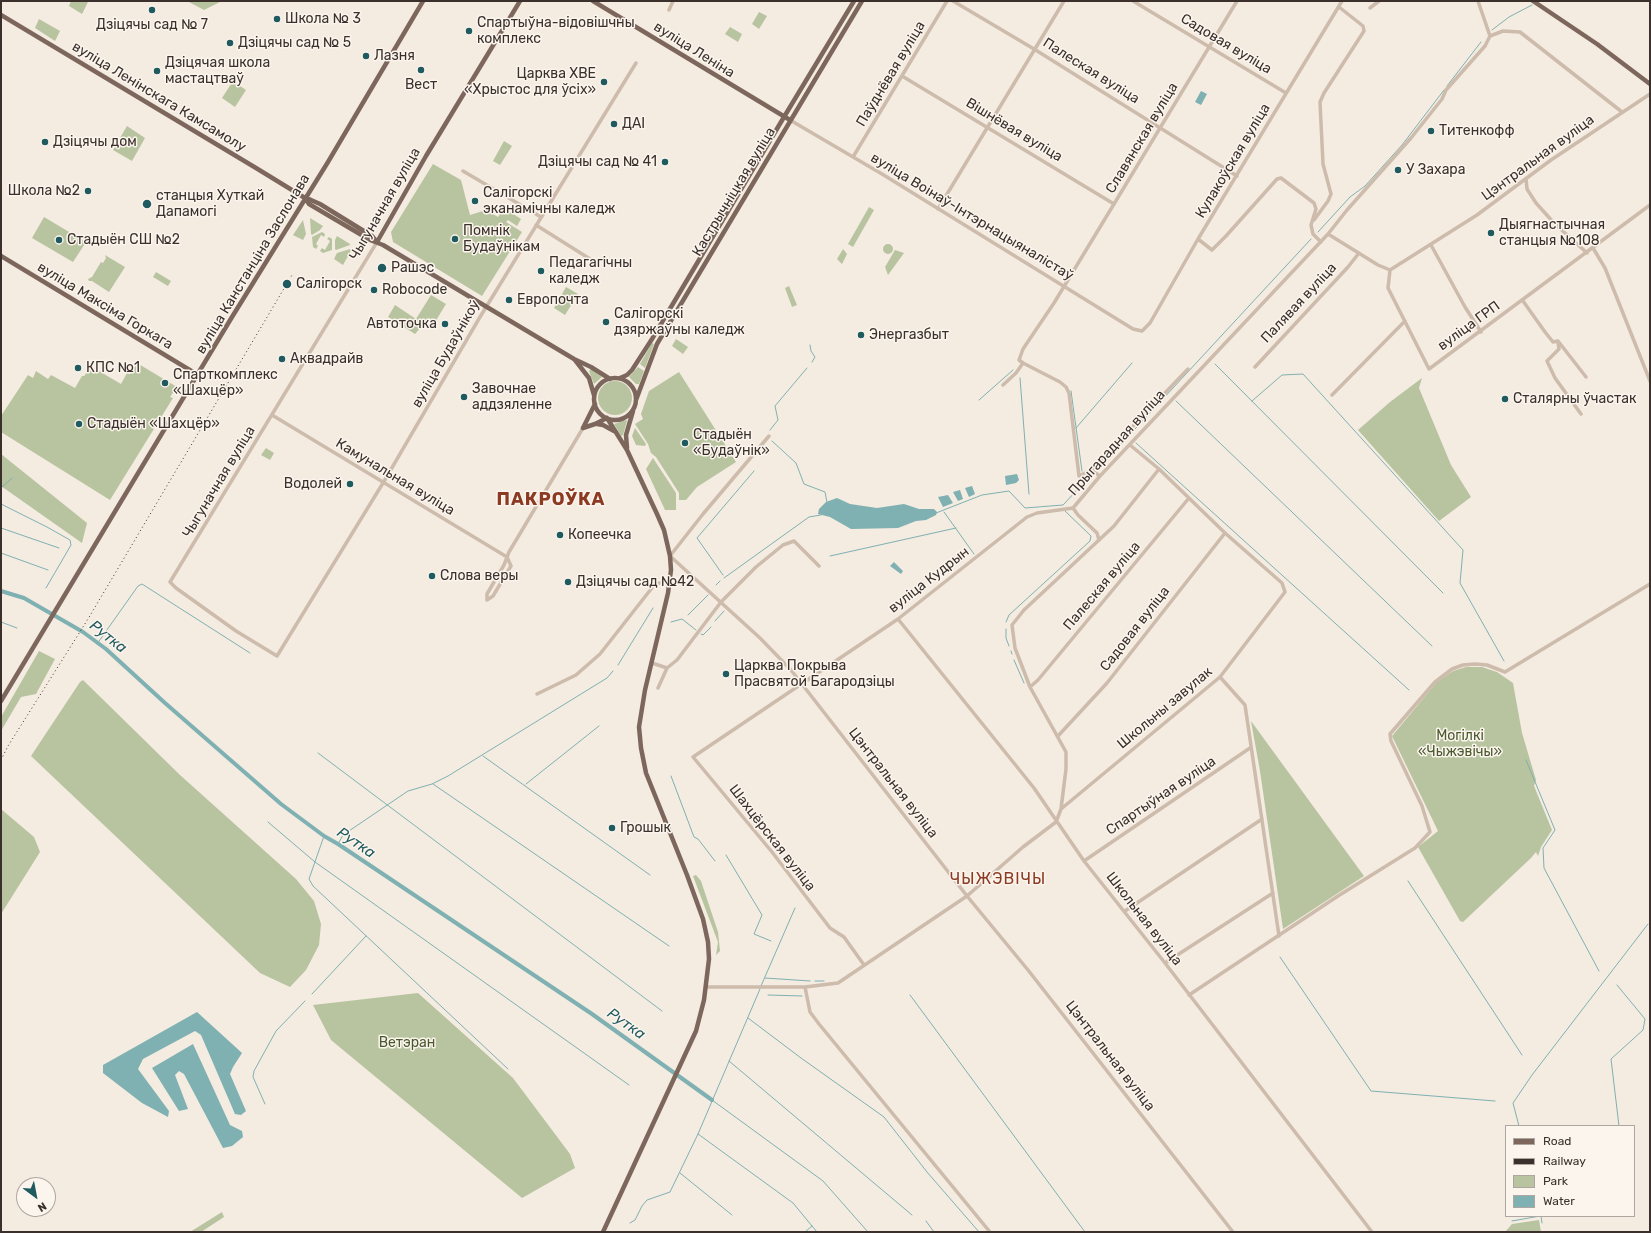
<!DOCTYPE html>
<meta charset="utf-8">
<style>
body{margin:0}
#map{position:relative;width:1651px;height:1233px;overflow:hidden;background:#f4ebe1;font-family:Rubik,sans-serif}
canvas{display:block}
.frame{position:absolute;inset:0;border:2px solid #3b302b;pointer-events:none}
.legend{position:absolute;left:1505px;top:1125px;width:130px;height:92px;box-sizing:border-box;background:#fbf5ee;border:1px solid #aea6a0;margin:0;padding:5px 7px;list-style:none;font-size:12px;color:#3b302b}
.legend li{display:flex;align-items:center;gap:8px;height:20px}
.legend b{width:20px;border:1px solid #aea6a0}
.north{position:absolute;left:16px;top:1177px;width:40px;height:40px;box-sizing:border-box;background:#fbf5ee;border:1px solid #aea6a0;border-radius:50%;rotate:148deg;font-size:11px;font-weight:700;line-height:16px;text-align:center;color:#3b302b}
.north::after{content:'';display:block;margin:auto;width:14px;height:18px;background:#1f5a5e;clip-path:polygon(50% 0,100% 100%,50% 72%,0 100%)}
</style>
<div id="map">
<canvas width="1651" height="1233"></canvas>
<div class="frame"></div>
<ul class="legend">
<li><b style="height:5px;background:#7d675c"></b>Road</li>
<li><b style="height:5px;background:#3b302b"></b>Railway</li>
<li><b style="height:11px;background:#b8c4a0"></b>Park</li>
<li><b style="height:11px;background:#7fb0b2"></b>Water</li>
</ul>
<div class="north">N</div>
</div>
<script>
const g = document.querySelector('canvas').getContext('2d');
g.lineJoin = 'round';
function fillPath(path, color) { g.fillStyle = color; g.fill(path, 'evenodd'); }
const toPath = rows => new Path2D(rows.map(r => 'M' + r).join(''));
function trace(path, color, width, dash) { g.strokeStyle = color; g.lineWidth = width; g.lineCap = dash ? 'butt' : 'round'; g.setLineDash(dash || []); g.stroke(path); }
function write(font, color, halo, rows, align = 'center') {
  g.font = font + ' Rubik,sans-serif'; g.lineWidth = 3; g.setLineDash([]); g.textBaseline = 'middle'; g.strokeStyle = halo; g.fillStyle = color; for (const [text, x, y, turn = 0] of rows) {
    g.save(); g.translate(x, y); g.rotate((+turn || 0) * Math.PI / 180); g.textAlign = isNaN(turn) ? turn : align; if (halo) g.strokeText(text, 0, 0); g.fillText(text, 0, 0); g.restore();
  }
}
fillPath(toPath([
 [71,1,86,1,88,2,82,14,69,6],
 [187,1,222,1,204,10],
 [759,12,767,16,759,29,752,24],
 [39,19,60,31,55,41,35,28],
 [730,27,742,34,738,42,725,34],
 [233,81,246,90,235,107,222,98],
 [127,126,145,138,132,161,113,150],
 [504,141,512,146,500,165,493,161],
 [433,164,461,180,470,215,486,210,498,217,504,208,521,219,517,226,508,220,506,222,522,232,482,296,393,242,391,232],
 [869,207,874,210,853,247,848,244],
 [44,217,86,242,73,262,32,238],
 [310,218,323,226,320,230,312,235,311,234],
 [303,220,306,234,303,240,293,235],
 [322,232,325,234,324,237,321,235,316,244,318,246,316,249,313,247,312,237],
 [337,236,350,244,350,245,336,250,335,249,335,240],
 [329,237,332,239,332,250,323,253,320,251,322,248,325,250,330,241,327,239],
 '883 249a5 5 0 1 1 10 0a5 5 0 1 1-10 0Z',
 [350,249,352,249,343,265,334,259,337,253],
 [843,249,847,254,842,264,837,259],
 [895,250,904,253,888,275,885,267],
 [105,255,125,267,109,292,92,281,89,281,88,279,92,277,101,262,103,263,106,258],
 [156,272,171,281,168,286,153,277],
 [789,286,797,305,792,307,785,288],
 [566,287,578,294,565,315,554,308],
 [431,295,446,304,435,322,429,318,415,334,388,317,395,305,416,319],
 [676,339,688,347,683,354,672,346],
 [652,343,654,344,645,368,640,364],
 [137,363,177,387,170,397,173,398,110,500,1,432,1,416,28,375,33,378,36,371,48,379,51,375,75,388,82,376,84,376,92,367,121,384,127,373,130,374],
 [638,367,644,371,639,384,636,384,629,377],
 [591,369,602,377,594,384,589,371],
 [679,372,736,462,697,487,686,500,679,500,679,493,656,457,651,453,648,444,635,424,643,419,641,414,649,391],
 [1422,378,1419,388,1451,465,1471,497,1439,521,1358,430,1390,402],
 '598 398a17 17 0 1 1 34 0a17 17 0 1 1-34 0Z',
 [626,420,627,421,623,435,621,436,614,424],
 [635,428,646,444,645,446,636,445,632,436],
 [266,448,274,453,270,460,261,455],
 [1,454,87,523,82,543,1,486],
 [653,458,676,493,676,510,665,510,646,469],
 [39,651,55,659,36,694,21,697,1,731,1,717],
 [1466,667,1482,667,1497,672,1513,683,1522,733,1536,780,1534,786,1552,830,1541,847,1538,856,1536,852,1531,858,1463,922,1460,921,1418,847,1438,831,1392,736,1437,682,1453,671],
 [83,680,180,775,296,879,314,901,321,924,319,945,306,970,290,987,260,973,31,756,80,682],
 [1251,721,1364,876,1283,929,1260,771],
 [1,809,34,837,40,852,1,914],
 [696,875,701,881,718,932,720,951,716,955,718,942,693,876],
 [418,993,513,1078,570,1154,575,1168,522,1198,331,1040,313,1005],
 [222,1212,224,1217,201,1232,190,1232],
 [1539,1220,1541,1232,1505,1232,1512,1224]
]), '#b8c4a0');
fillPath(toPath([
 [1201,91,1207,94,1201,105,1195,102],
 [1017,474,1019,480,1016,483,1006,485,1005,476],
 [972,486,975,494,969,497,965,488],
 [960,490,963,499,958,501,953,492],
 [948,495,953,503,943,507,938,497],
 [837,498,850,504,877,508,904,504,919,509,934,509,937,512,936,515,926,520,916,521,898,528,851,529,830,517,818,514,819,509,826,502],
 [894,562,903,571,901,574,890,566],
 [197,1012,242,1053,233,1067,230,1074,246,1111,241,1115,235,1114,201,1035,195,1031,143,1059,138,1069,169,1111,168,1117,142,1103,103,1073,103,1065],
 [193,1044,230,1125,242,1131,243,1137,232,1146,223,1148,184,1074,179,1071,175,1075,188,1109,179,1111,152,1068]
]), '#7fb0b2');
trace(toPath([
 [1492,30,1509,17,1532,5],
 [1447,86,1481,42],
 [1318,232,1350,197,1365,186,1402,145,1444,90],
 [810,345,811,351,815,357,812,362],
 [1215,364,1443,593],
 [1020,378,1029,494],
 [1071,391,1082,471],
 [979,400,1013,370],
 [1176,401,1432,646],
 [1252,401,1282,375,1303,374,1463,550,1460,583,1504,661],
 [1076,428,1132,363],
 [770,430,778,420,775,406,807,368],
 [772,441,796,463,804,484,825,492,827,502],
 [1136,443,1409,690],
 [1098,469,1311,239],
 [1,488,12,478],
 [1,504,47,527,70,540,71,545,46,588],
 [944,512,974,554],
 [936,513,982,495,1009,491,1025,508,1063,505,1091,475],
 [1,528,59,548],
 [1,553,48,570],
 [830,556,956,528],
 [723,575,697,538,754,471],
 [724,578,809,517,821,515],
 [716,585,720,581],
 [688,615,708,595],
 [715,621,724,611],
 [1,622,17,628],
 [671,622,682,619,696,630],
 [1006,622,1009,615,1090,541,1091,536,1065,511],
 [1006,629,1006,638,1009,646],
 [701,634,703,635,711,627],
 [97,644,138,586,142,584,250,653],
 [1011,651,1012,654],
 [1014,660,1024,683],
 [618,665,653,608],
 [318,753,662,1011],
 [483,756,650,875],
 [1526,760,1555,830,1543,848,1544,868,1599,971],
 [671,776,694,837,698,839,715,861],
 [433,784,669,946],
 [526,784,599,726],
 [268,822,315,862,629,1085],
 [324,836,309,879,313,886,508,1069],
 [338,844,343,835,408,791,432,784,448,776,607,678,613,671],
 [726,855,762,915,754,934,771,941],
 [1408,881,1522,1055],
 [1280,957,1371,1091,1495,1101],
 [765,978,810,981],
 [815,981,824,981],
 [1617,985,1645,1019,1643,1030,1611,1059,1619,1126],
 [761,986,795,908],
 [312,994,366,936],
 [768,995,802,996],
 [910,995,1085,1232],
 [748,1018,801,1058,884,1117,927,1172,979,1232],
 [729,1061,912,1215],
 [712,1100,823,1181,868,1232],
 [265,1104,253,1077,254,1071,276,1031,305,1001],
 [1519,1126,1513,1103,1532,1075,1648,924],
 [698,1134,793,1203,817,1232],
 [680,1173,732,1215],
 [1541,1216,1542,1223],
 [926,1221,934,1232],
 [1512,1221,1540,1216],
 [630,1223,635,1220,642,1206,647,1200,670,1192,698,1134,760,989],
 [805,1232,812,1226]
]), '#7fb0b2', 1);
trace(toPath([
 [1,591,24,598,83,632,106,649,165,703,281,804,324,836,338,844,592,1014,712,1100]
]), '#7fb0b2', 4);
trace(toPath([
 [953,1,1034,49,1237,176],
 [1133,1,1286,93],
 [1478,1,1490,36],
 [1370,8,1379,1],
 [669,10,673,1],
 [902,76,1114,204],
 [790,120,882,174,1133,329,1142,331,1150,323,1198,239,1342,1],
 [853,157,947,1],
 [463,171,541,217],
 [1526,179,1527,189,1536,203,1554,223,1587,253],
 [938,209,1064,1],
 [1314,220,1328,201,1331,194,1323,164,1320,102,1324,93,1364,31,1363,26,1339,7],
 [536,225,598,264],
 [1328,234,1378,265,1390,270],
 [1198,239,1212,250,1226,236,1277,179,1281,178,1314,203,1316,209,1311,225,1313,234,1321,242],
 [377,242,170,582,176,588,236,631,277,656,383,483,480,317,636,63],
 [1431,245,1465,307,1481,332],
 [1593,248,1605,268,1650,381],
 [1390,270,1388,288,1429,369,1650,205],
 [1390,270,1477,215,1551,160,1650,94],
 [1523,301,1545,332,1553,342,1558,341,1586,377],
 [1558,342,1559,349,1547,361,1555,378,1581,414],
 [1255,367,1348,267,1359,253],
 [1003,385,1016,373,1023,363],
 [1332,395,1405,321],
 [272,415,507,557],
 [769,436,703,514,670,556,760,638,791,670,967,896,1028,970,1233,1232],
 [1091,470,1188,369],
 [1100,476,1091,470,1079,476,1069,393,1066,387,1060,382,1023,363,1019,360,1023,349,1054,303,1237,1],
 [1099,540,1097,533,1078,515,1073,508,1100,476,1328,234,1347,210,1411,138,1442,99,1446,90,1485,46,1490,36,1503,31,1520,32,1622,112],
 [487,600,487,594,504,565,509,552,583,428],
 [487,600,493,596,511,566,507,557],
 [898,619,1034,788,1084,861,1165,963,1372,1232],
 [652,663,667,668],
 [1220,677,1245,705,1279,936],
 [1030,687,1038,680,1189,498],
 [658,688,667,668,677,660,721,602,756,567,783,545,794,541,819,566],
 [537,694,576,675,600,654,655,584,670,581],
 [1058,736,1107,683,1225,533],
 [1061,809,1220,677,1285,592,1282,583,1225,533,1159,469,1130,445],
 [1056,822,1061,809,1066,769,1066,752,1030,687,1015,648,1012,625,1024,610,1114,526,1159,469],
 [1084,861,1250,748],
 [1125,911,1262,819],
 [1165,963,1273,893],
 [864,965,844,937,830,928,772,852,693,757,898,619,1027,517,1037,513,1073,508],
 [707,987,805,987,810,1012,819,1024,990,1232],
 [805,987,838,983,967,896,1023,847,1056,822],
 [1189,995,1338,896,1415,848,1430,832,1422,806,1391,741,1390,734,1435,682,1452,669,1463,665,1475,664,1487,665,1505,672,1650,584]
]), '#cdbbac', 3.5);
trace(toPath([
 [593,1,790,120],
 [1533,1,1597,44,1650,84],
 [1,15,256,168,305,198,309,204,370,240,383,245,574,359,591,367,610,379],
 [305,198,311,200,320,204,372,236,377,242],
 [377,242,426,156,520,1],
 [1,256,198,375],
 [575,360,589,378,594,395],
 [620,378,627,375,632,370,652,339,784,117,854,1],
 '594 399a21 21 0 1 1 42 0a21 21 0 1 1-42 0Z',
 [636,400,657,344,862,1],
 [597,424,603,425,614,431],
 [583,428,595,404],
 [583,428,595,424,607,418],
 [627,448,626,435,633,411],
 [1,701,232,317,328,162,423,1],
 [603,1232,696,1031,704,1000,709,959,708,942,703,919,687,875,646,773,641,748,639,727,645,690,668,593,671,570,670,556,664,530,657,514,627,450,607,418]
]), '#7d675c', 4.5);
trace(toPath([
 [1,760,8,746,88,619,292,275]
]), '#3b302b', 1, [1, 3]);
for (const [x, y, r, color] of [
 [152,10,4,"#1f5a5e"],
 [277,19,4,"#1f5a5e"],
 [469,31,4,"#1f5a5e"],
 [230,43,4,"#1f5a5e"],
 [366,56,4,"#1f5a5e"],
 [421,70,4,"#1f5a5e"],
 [157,71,4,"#1f5a5e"],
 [604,82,4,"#1f5a5e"],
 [614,124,4,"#1f5a5e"],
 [1431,131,4,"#1f5a5e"],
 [45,142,4,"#1f5a5e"],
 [665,162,4,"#1f5a5e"],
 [1398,170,4,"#1f5a5e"],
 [88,191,4,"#1f5a5e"],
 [475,201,4,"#1f5a5e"],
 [147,204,5,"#1f5a5e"],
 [1491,233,4,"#1f5a5e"],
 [455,239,4,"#1f5a5e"],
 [59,240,4,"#1f5a5e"],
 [382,268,5,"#1f5a5e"],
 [541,271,4,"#1f5a5e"],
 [287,284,5,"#1f5a5e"],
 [374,290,4,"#1f5a5e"],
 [509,300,4,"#1f5a5e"],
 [606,322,4,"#1f5a5e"],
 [445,324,4,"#1f5a5e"],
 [861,335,4,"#1f5a5e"],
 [282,359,4,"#1f5a5e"],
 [78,368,4,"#1f5a5e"],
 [165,383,4,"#1f5a5e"],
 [464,397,4,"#1f5a5e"],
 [1505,399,4,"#1f5a5e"],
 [79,424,4,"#1f5a5e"],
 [685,443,4,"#1f5a5e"],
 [350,484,4,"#1f5a5e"],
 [560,535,4,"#1f5a5e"],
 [432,576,4,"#1f5a5e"],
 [568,582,4,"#1f5a5e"],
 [726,674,4,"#1f5a5e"],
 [612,828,4,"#1f5a5e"]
]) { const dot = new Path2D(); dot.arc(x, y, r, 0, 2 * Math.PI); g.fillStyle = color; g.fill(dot); trace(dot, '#fbf5ee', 1.5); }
write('14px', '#3b302b', '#fbf5ee', [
 ["Школа № 3",285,19],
 ["Спартыўна-відовішчны",477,23],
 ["комплекс",477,39],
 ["Дзіцячы сад № 7",152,25,"center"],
 ["Дзіцячы сад № 5",238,43],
 ["Лазня",374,56],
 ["Дзіцячая школа",165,63],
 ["мастацтваў",165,79],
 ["Царква ХВЕ",596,74,"right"],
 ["«Хрыстос для ўсіх»",596,90,"right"],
 ["Вест",421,85,"center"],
 ["ДАІ",622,124],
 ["Титенкофф",1439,131],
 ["Дзіцячы дом",53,142],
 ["Дзіцячы сад № 41",657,162,"right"],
 ["У Захара",1406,170],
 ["Школа №2",80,191,"right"],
 ["Салігорскі",483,193],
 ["эканамічны каледж",483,209],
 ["станцыя Хуткай",156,196],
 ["Дапамогі",156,212],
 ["Дыягнастычная",1499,225],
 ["станцыя №108",1499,241],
 ["Помнік",463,231],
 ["Будаўнікам",463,247],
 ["Стадыён СШ №2",67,240],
 ["Педагагічны",549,263],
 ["каледж",549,279],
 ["Рашэс",391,268],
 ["Салігорск",296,284],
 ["Robocode",382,290],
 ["Европочта",517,300],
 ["Салігорскі",614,314],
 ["дзяржаўны каледж",614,330],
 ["Автоточка",437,324,"right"],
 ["Энергазбыт",869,335],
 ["Аквадрайв",290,359],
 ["КПС №1",86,368],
 ["Спарткомплекс",173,375],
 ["«Шахцёр»",173,391],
 ["Завочнае",472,389],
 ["аддзяленне",472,405],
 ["Сталярны ўчастак",1513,399],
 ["Стадыён «Шахцёр»",87,424],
 ["Стадыён",693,435],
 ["«Будаўнік»",693,451],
 ["Водолей",342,484,"right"],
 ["Копеечка",568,535],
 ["Слова веры",440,576],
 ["Дзіцячы сад №42",576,582],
 ["Царква Покрыва",734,666],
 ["Прасвятой Багародзіцы",734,682],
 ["Грошык",620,828]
], 'left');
write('14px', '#3b302b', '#fbf5ee', [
 ["Садовая вуліца",1226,44,31],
 ["вуліца Леніна",694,50,32],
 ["Палеская вуліца",1091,71,32],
 ["Паўднёвая вуліца",891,74,-59],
 ["вуліца Ленінскага Камсамолу",159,97,31],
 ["Вішнёвая вуліца",1014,130,31],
 ["Славянская вуліца",1142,138,-59],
 ["Цэнтральная вуліца",1538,158,-36],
 ["Кулакоўская вуліца",1233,161,-59],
 ["Кастрычніцкая вуліца",734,192,-59],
 ["Чыгуначная вуліца",385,204,-60],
 ["вуліца Воінаў-Інтэрнацыяналістаў",972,217,31],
 ["вуліца Канстанціна Заслонава",253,264,-59],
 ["Палявая вуліца",1299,303,-47],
 ["вуліца Максіма Горкага",105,306,31],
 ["вуліца ГРП",1469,326,-36],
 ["вуліца Будаўнікоў",446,354,-60],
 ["Прыгарадная вуліца",1117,443,-48],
 ["Камунальная вуліца",395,477,31],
 ["Чыгуначная вуліца",219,482,-59],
 ["вуліца Кудрын",929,580,-38],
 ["Палеская вуліца",1102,586,-50],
 ["Садовая вуліца",1135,629,-52],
 ["Школьны завулак",1165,708,-40],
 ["Цэнтральная вуліца",893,783,52],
 ["Спартыўная вуліца",1161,796,-34],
 ["Шахцёрская вуліца",772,838,52],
 ["Школьная вуліца",1144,919,52],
 ["Цэнтральная вуліца",1110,1056,52]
]);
write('14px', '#4a5a2e', '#fbf5ee', [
 ["Могілкі",1460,736],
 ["«Чыжэвічы»",1460,752],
 ["Ветэран",407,1043]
]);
write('italic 15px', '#1f5a5e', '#fbf5ee', [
 ["Рутка",108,637,38],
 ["Рутка",356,843,34],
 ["Рутка",626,1024,35]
]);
g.letterSpacing = '1px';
write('16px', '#8c3b22', '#fbf5ee', [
 ["ЧЫЖЭВІЧЫ",998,879]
]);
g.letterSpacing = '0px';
g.letterSpacing = '1px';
write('bold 18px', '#8c3b22', '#fbf5ee', [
 ["ПАКРОЎКА",551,500]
]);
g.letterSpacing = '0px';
</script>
